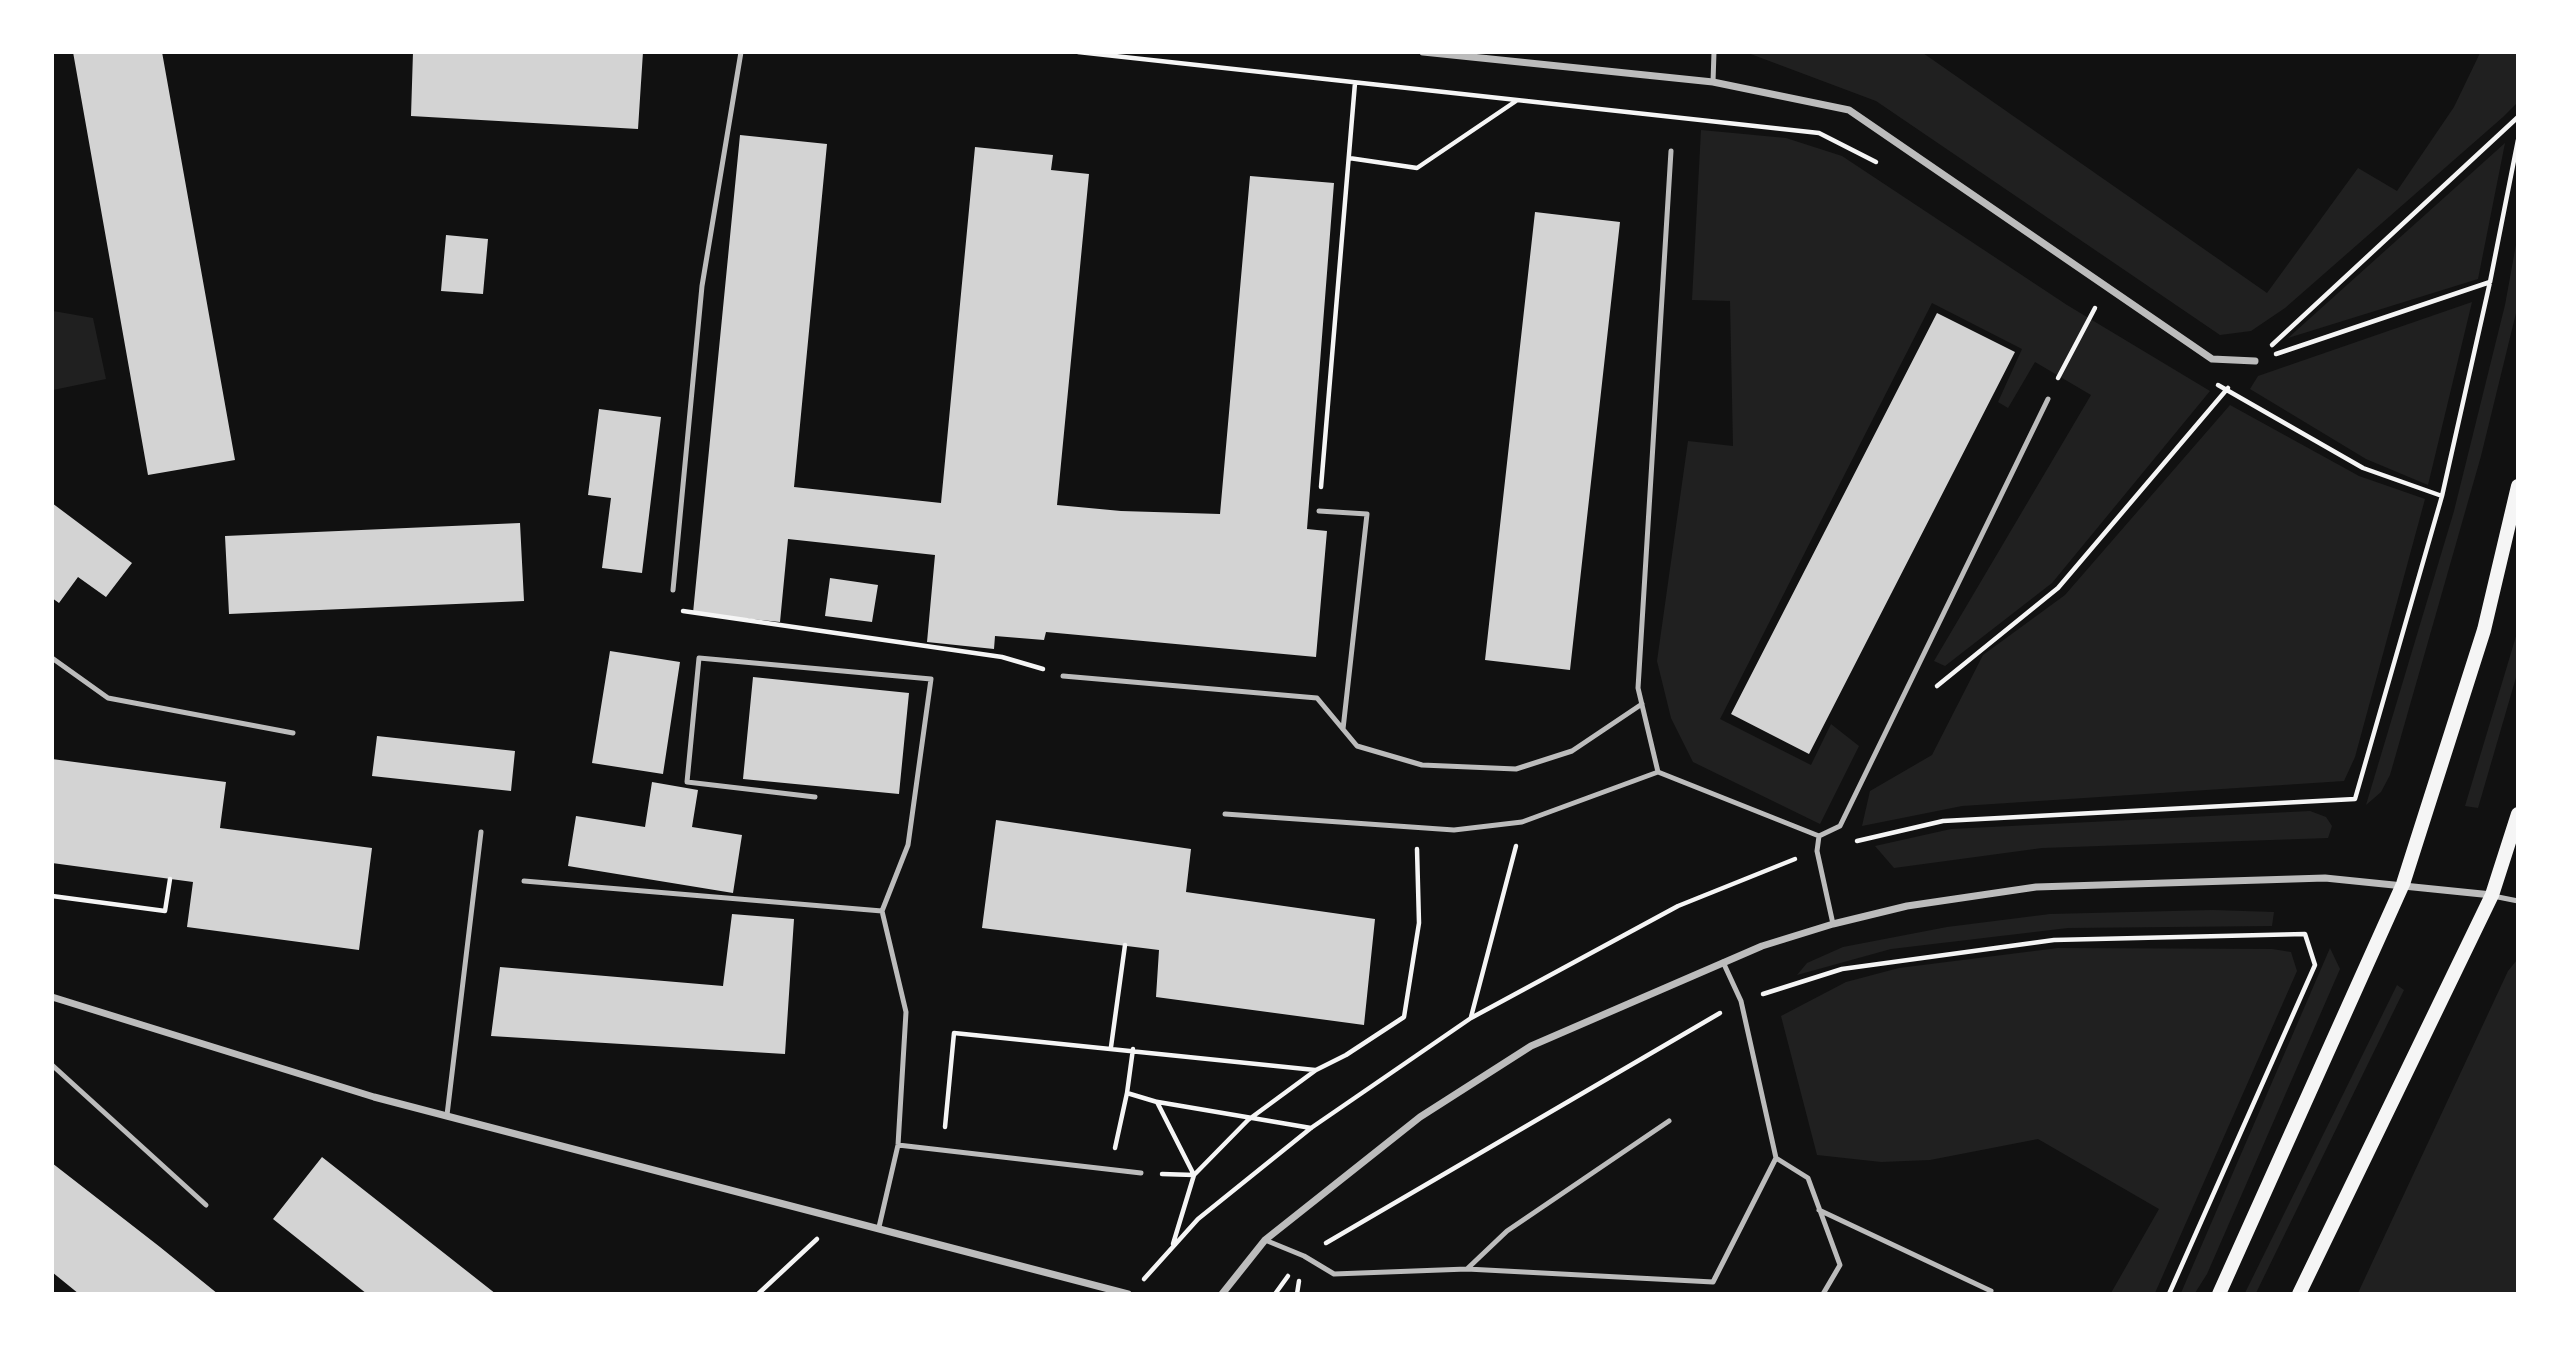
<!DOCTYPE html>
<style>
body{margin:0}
#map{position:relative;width:2570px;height:1346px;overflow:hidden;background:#111;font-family:"Roboto Condensed",sans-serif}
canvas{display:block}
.frame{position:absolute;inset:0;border:54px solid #fff;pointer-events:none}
</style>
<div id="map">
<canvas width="2570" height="1346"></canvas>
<div class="frame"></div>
</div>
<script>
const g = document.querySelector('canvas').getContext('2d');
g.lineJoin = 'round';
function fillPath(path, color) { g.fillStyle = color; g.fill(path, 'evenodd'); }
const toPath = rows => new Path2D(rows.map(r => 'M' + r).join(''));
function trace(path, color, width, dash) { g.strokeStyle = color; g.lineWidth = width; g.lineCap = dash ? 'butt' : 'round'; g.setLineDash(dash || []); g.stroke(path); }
fillPath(toPath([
 [1748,53,1923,53,2267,293,2358,168,2397,191,2454,107,2480,53,2517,53,2518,97,2516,104,2503,117,2285,308,2251,331,2220,335,1876,101],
 [1701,130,1786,138,1842,156,2067,305,2210,391,2052,583,1945,666,1934,661,2091,395,2035,362,2008,408,1998,402,2022,349,1932,303,1720,719,1811,765,1831,724,1859,746,1820,824,1693,762,1671,718,1657,661,1688,441,1733,446,1730,301,1692,300],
 [2505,143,2478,279,2288,338],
 [2517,239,2517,309,2481,456,2390,775,2381,792,2366,805,2454,511,2505,305],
 [2472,302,2428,485,2366,459,2250,389,2258,376],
 [53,311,93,318,106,379,53,390],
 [2230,405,2359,476,2425,499,2355,757,2344,781,1962,806,1862,826,1870,791,1932,755,1983,655,2065,595],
 [2517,633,2517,674,2478,808,2465,806],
 [2310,811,2326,817,2332,826,2328,838,2042,848,1894,868,1875,846,1951,829],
 [2213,910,2274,912,2272,926,2068,928,1891,949,1797,975,1807,963,1843,947,1947,927,2050,914],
 [2058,948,2272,949,2291,952,2297,971,2155,1293,2111,1293,2159,1209,2038,1139,1930,1160,1881,1162,1817,1155,1781,1016,1846,982,1899,968],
 [2330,948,2340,969,2207,1274,2195,1293,2181,1293],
 [2517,960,2517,1293,2358,1293,2508,971],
 [2397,985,2404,990,2256,1293,2245,1293]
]), '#202020');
fillPath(toPath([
 [73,52,162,52,235,460,148,475],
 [413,52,643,52,638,129,411,116],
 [740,135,827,144,794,487,941,503,975,147,1053,155,1051,170,1089,174,1057,505,1121,511,1220,514,1250,176,1334,183,1307,529,1327,531,1316,657,1046,632,1044,640,995,636,994,649,927,642,935,555,788,539,780,622,693,613],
 [1535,212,1620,222,1570,670,1485,660],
 [446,235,488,239,483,294,441,291],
 [1937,313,2015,352,1809,754,1731,714],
 [599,409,661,417,642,573,602,568,611,498,588,495],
 [52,503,132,563,106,597,78,577,59,603,52,598],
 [520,523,524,601,229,614,225,536],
 [830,578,878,585,872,622,825,616],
 [610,651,680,662,663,774,592,763],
 [753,677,909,693,899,794,743,779],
 [377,736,515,751,511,791,372,776],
 [52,759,226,782,220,828,372,848,359,950,187,927,193,882,52,863],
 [652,782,698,790,692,827,742,835,733,893,568,866,576,816,645,827],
 [996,820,1191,849,1186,892,1375,919,1364,1025,1156,997,1159,950,982,928],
 [732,914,794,919,785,1054,491,1036,500,967,723,986],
 [322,1157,496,1294,367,1294,332,1266,273,1219],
 [52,1163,160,1247,218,1294,79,1294,52,1272]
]), '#d3d3d3');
trace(toPath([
 [1078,52,1819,133,1876,162],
 [1349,158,1417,168,1516,101],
 [2272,345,2518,117],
 [2276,354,2490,282],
 [2058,378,2095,308],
 [2218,385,2363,468,2442,496],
 [1321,487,1355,83],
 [683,611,1002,657,1043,669],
 [1937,686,2058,588,2228,388],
 [1857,841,1943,821,2355,799,2442,496,2490,282,2518,140],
 [52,896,165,911,170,879],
 [1763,994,1842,969,2054,940,2305,934,2315,965,2169,1294],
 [1471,1017,1516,846],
 [1111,1047,1125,945],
 [1127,1093,1133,1049],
 [1158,1102,1311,1128],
 [945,1127,954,1033,1315,1070],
 [1115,1148,1127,1093,1157,1102,1194,1175,1162,1174],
 [1326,1243,1720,1013],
 [1173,1244,1194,1175,1248,1120,1316,1070,1346,1055,1404,1017,1419,923,1417,849],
 [1144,1279,1198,1219,1311,1128,1471,1018,1678,906,1795,859],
 [758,1294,817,1239],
 [1275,1294,1288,1276],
 [1297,1294,1299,1281]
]), '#f5f5f5', 4.5);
trace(toPath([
 [1713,82,1714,52],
 [1671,151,1638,688,1658,772,1819,836],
 [1319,511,1367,514,1343,729],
 [673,590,702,286,741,52],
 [52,658,108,698,293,733],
 [1063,676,1317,698,1357,746,1422,765,1516,769,1572,751,1642,704],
 [815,797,687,782,699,658,931,679,908,845,882,911,906,1012,898,1145,879,1227],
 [1225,814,1454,830,1522,822,1658,772],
 [524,881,882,911],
 [2493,896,2518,901],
 [1833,924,1817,851,1819,836,1840,826,2048,399],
 [52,1065,206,1205],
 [447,1115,481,832],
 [898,1145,1141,1173],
 [1776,1158,1808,1178,1840,1265,1823,1294],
 [1819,1210,1991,1291],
 [1265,1240,1304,1256,1334,1274,1467,1269,1713,1282,1776,1158,1741,1001,1723,962],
 [1467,1269,1507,1231,1669,1121]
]), '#bcbcbc', 5);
trace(toPath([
 [1423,52,1713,82,1849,110,2212,359,2255,361],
 [52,997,374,1097,1128,1294],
 [1222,1294,1265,1240,1420,1117,1531,1046,1762,946,1833,924,1907,906,2036,887,2325,878,2492,895]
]), '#bcbcbc', 7);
trace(toPath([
 [2219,1294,2403,884,2484,630,2518,486],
 [2299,1294,2492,895,2518,814]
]), '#f5f5f5', 14);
</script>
